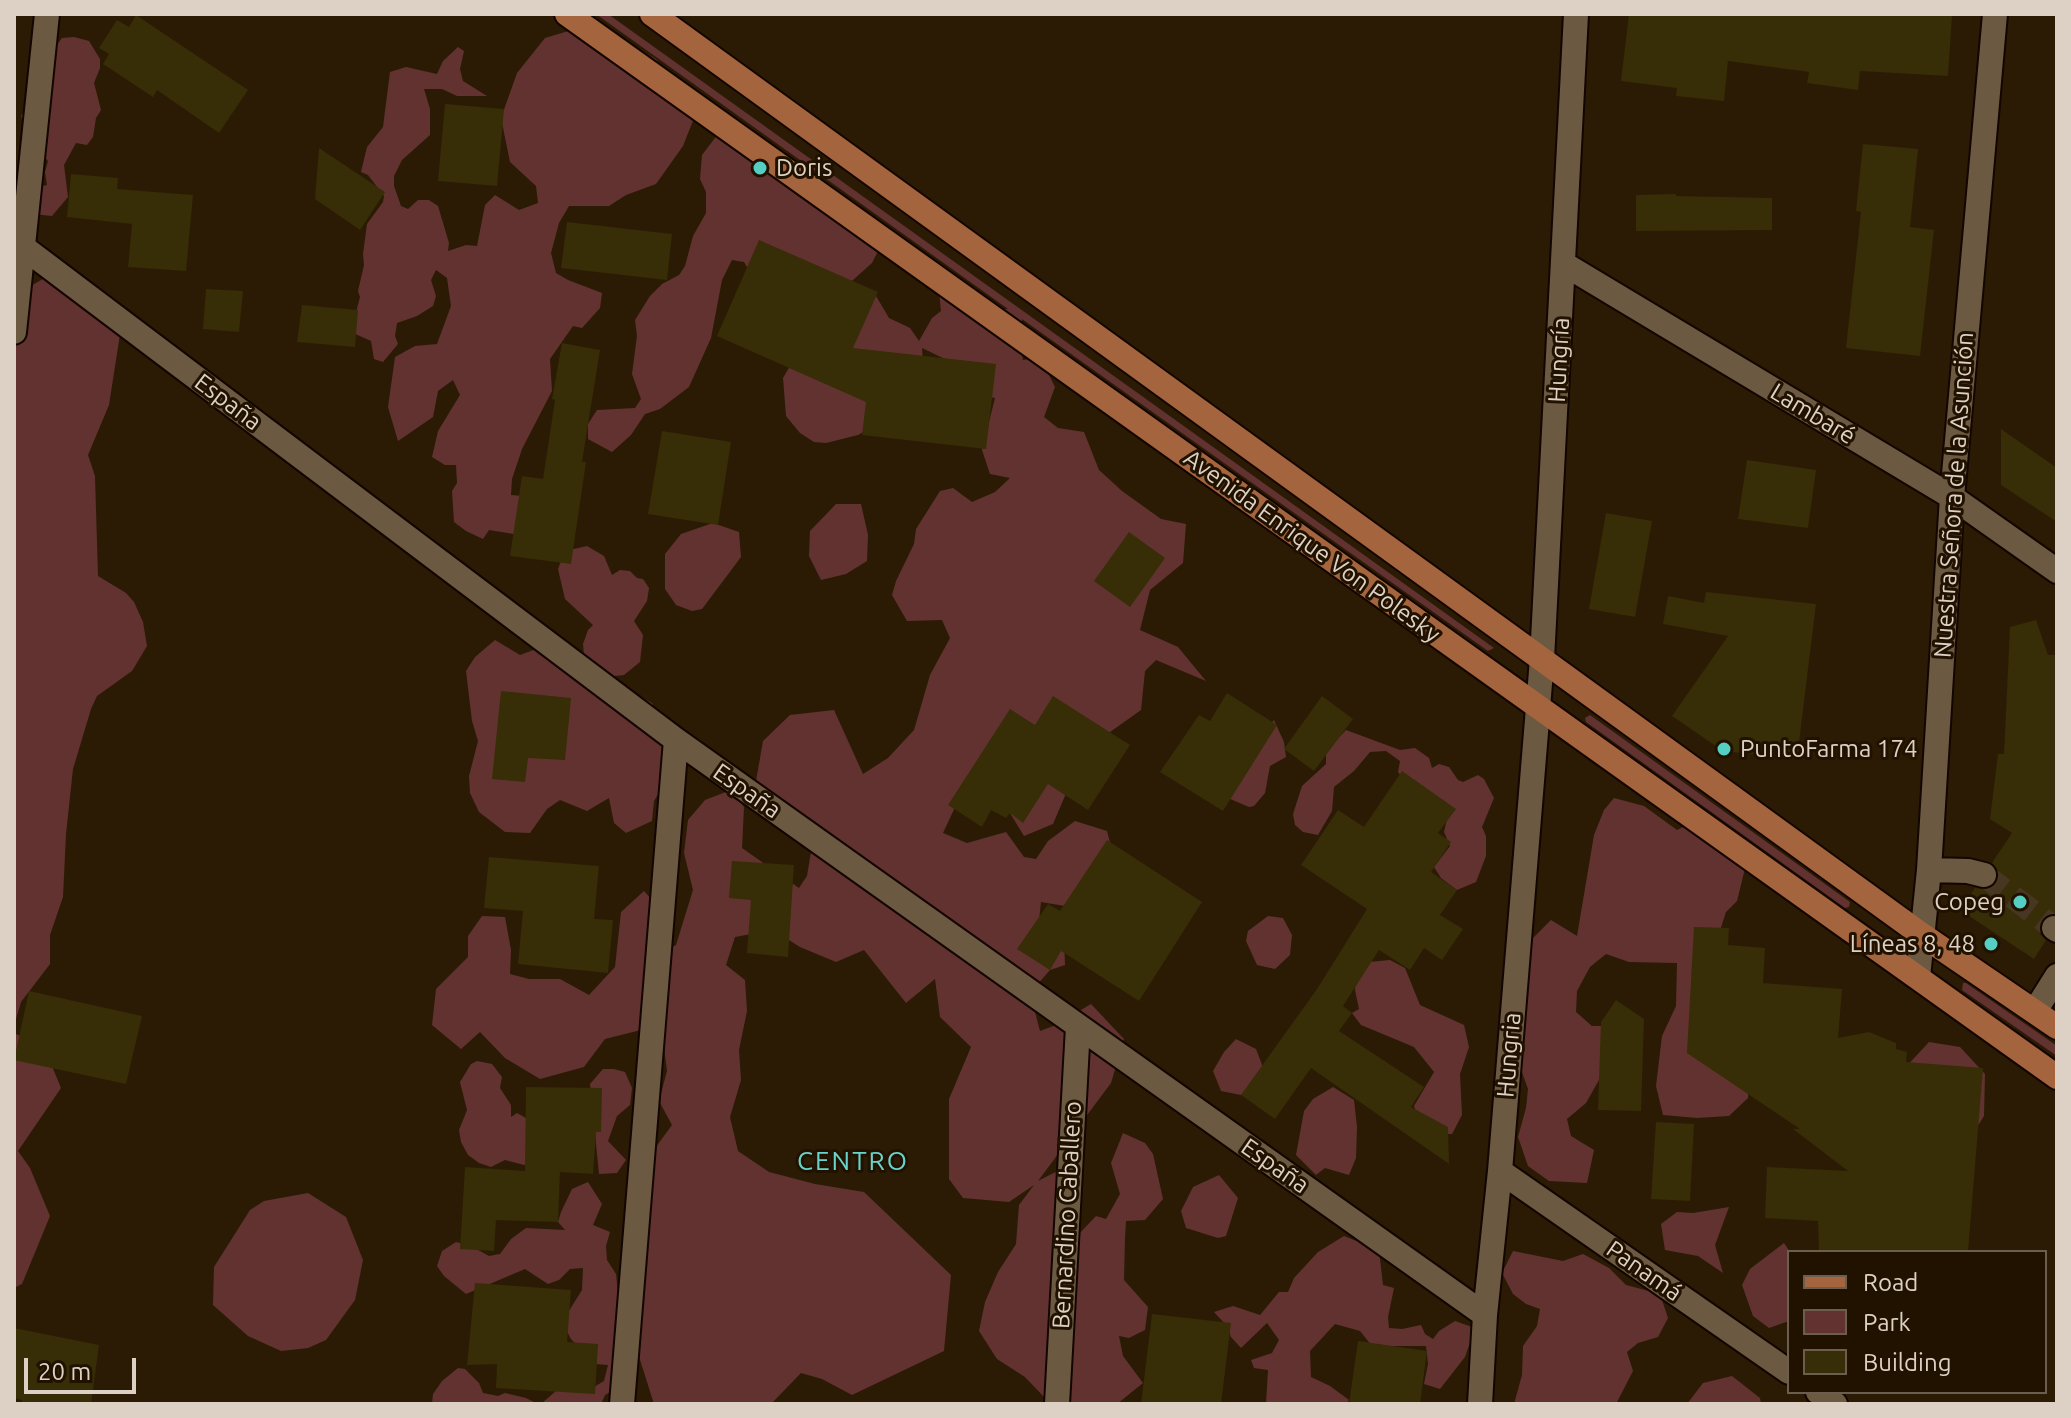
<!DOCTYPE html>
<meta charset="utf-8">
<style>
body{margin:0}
#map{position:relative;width:2071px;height:1418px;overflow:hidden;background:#2b1b05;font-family:Ubuntu,sans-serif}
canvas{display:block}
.frame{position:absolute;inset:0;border:16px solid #dcd1c4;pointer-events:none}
.legend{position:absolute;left:1787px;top:1250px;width:260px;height:144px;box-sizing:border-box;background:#211200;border:2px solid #6c5e4e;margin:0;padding:10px 14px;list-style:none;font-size:24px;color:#dcd1c4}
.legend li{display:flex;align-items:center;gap:16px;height:40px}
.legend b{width:40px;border:2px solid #6c5e4e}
.scale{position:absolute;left:24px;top:1358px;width:112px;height:36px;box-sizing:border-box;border:4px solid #dcd1c4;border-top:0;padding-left:10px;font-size:24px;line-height:28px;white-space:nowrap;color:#dcd1c4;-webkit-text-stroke:6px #211200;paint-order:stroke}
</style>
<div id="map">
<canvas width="2071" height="1418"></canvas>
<div class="frame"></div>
<ul class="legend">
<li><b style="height:10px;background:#a4643d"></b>Road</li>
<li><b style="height:22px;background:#623230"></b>Park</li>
<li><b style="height:22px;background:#372d06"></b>Building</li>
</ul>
<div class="scale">20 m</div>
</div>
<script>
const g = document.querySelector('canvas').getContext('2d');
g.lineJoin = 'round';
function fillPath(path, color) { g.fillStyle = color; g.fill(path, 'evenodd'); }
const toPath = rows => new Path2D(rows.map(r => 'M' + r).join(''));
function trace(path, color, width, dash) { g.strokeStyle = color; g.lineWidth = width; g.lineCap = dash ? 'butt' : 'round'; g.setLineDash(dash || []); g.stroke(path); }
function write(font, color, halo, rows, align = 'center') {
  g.font = font + ' Ubuntu,sans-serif'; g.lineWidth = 6; g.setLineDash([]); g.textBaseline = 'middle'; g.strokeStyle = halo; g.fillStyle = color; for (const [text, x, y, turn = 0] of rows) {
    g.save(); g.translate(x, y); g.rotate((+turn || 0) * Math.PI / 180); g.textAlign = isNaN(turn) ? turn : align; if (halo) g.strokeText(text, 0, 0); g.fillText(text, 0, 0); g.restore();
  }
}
fillPath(toPath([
 [596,14,608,14,1494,648,1488,651,1022,319,1020,343,1023,360,1036,358,1044,365,1055,387,1044,417,1058,428,1084,432,1099,470,1122,491,1161,519,1186,524,1183,563,1150,590,1140,630,1178,647,1206,681,1156,660,1145,671,1141,710,1096,742,1070,784,1053,824,1024,836,1010,813,957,803,943,833,967,843,1006,832,1024,857,1036,859,1048,841,1075,821,1107,831,1118,874,1071,907,1041,902,1039,921,1064,938,1065,965,1050,970,1030,993,1040,1031,1056,1025,1091,1004,1124,1039,1111,1083,1038,1181,1071,1164,1078,1235,1096,1216,1106,1219,1120,1194,1111,1163,1123,1133,1145,1143,1153,1154,1163,1199,1145,1220,1126,1221,1125,1238,1124,1280,1148,1307,1145,1330,1129,1338,1119,1336,1123,1356,1143,1383,1117,1404,1044,1404,1045,1398,1025,1377,997,1359,979,1331,985,1302,998,1272,1016,1244,1019,1205,1034,1185,1009,1202,963,1198,949,1179,949,1099,971,1047,940,1017,935,979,906,1003,864,950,836,962,800,947,773,930,735,937,726,965,745,980,747,1011,739,1050,741,1080,730,1117,738,1151,769,1172,815,1184,864,1192,951,1275,944,1351,852,1395,822,1379,801,1373,771,1404,654,1404,629,1325,645,1162,672,1125,659,1101,667,1071,662,1032,641,1030,605,1039,584,1067,540,1079,505,1058,480,1032,461,1049,432,1025,436,989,468,957,468,936,482,916,505,917,511,950,510,974,529,979,560,979,589,995,615,967,621,912,644,891,654,902,671,948,676,945,693,890,684,853,688,820,705,800,731,790,744,807,742,848,799,888,807,876,812,846,768,807,756,781,763,741,790,715,834,710,863,774,888,758,914,730,930,675,950,638,942,620,907,621,892,595,896,581,914,544,916,529,940,491,953,488,972,502,995,492,1010,478,990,474,982,450,995,398,990,397,949,361,922,348,924,379,876,425,858,435,826,443,814,442,800,433,786,416,783,378,793,361,876,296,889,318,910,328,919,341,932,318,941,311,939,292,995,309,1008,309],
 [595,23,656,59,698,108,683,146,656,184,626,195,609,206,569,206,559,223,551,253,556,273,568,280,602,293,600,308,582,328,573,326,550,359,552,391,522,449,512,479,511,495,523,496,520,535,489,530,483,539,466,531,454,522,452,491,457,483,456,465,445,465,432,457,438,431,460,395,453,380,438,391,433,417,398,441,388,407,395,357,415,346,437,344,451,306,447,278,436,270,431,280,436,296,433,306,417,316,397,323,395,336,398,344,383,362,374,359,371,341,351,332,360,297,358,291,364,265,363,254,367,224,383,202,384,196,368,175,361,172,367,147,383,127,390,72,406,67,437,74,443,61,458,47,464,51,460,69,463,81,487,96,457,96,442,89,424,89,430,109,430,135,402,160,394,176,394,186,401,206,408,209,418,200,429,200,438,206,449,243,448,251,466,245,477,246,485,205,495,195,519,210,538,203,536,186,510,162,501,118,517,73,545,38],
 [74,37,89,41,100,59,100,68,94,83,101,110,96,118,93,137,87,145,76,143,64,165,68,197,52,216,42,215,29,212,33,188,47,185,45,172,48,161,33,144,21,116,29,105,51,53,62,38],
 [718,134,788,184,795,194,807,193,879,249,872,263,844,288,750,272,744,262,732,260,722,280,711,338,689,387,660,409,645,414,631,435,612,452,588,439,588,424,597,410,635,408,641,399,632,374,637,336,635,320,650,296,662,284,679,275,685,266,693,236,706,213,706,192,700,179,702,155],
 [63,267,123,315,109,405,88,455,95,476,98,576,126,593,134,602,143,622,147,646,132,671,97,696,91,709,73,769,66,834,63,897,50,935,50,964,21,1002,14,1026,14,296],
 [836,504,861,504,868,535,867,561,846,574,821,580,809,556,810,531],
 [713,523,739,532,741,557,702,609,692,611,676,605,665,589,665,554,681,534],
 [587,546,604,556,612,575,620,570,630,571,637,578,643,579,649,588,647,601,634,621,643,635,640,662,624,675,606,677,652,703,680,758,654,801,652,821,626,833,614,823,609,798,587,811,560,800,547,809,530,833,505,832,479,812,470,793,469,776,478,741,472,721,466,671,475,657,495,640,520,655,539,648,585,666,583,644,588,630,593,625,565,599,558,569,565,551],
 [1590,715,1850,902,1849,907,1845,908,1586,722,1585,718],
 [1274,720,1284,742,1286,757,1270,766,1265,793,1254,806,1249,807,1228,798,1263,732],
 [1346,730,1400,750,1415,748,1429,758,1432,768,1439,764,1449,767,1458,780,1463,782,1478,775,1484,779,1494,798,1482,827,1486,836,1486,856,1476,882,1457,890,1441,878,1434,867,1450,846,1444,832,1447,819,1412,789,1398,772,1400,761,1386,751,1370,752,1354,771,1334,787,1332,811,1318,835,1303,832,1295,825,1293,814,1302,786,1326,764,1326,751],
 [1614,798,1644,806,1677,830,1683,827,1748,856,1737,901,1726,912,1717,940,1750,1053,1748,1098,1729,1116,1697,1118,1663,1115,1656,1086,1662,1036,1676,1006,1677,963,1629,962,1606,954,1590,967,1577,991,1576,1012,1592,1026,1607,1026,1608,1064,1586,1103,1567,1119,1571,1136,1594,1150,1587,1183,1549,1181,1528,1166,1518,1137,1526,1108,1528,1089,1518,1061,1521,950,1551,920,1577,936,1594,835,1604,810],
 [1268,916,1283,918,1292,935,1290,955,1275,969,1257,965,1246,941,1248,931],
 [1390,960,1405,968,1420,1005,1464,1025,1469,1047,1460,1074,1462,1115,1452,1134,1437,1134,1420,1125,1414,1106,1434,1072,1414,1047,1361,1025,1352,1013,1359,1009,1355,990,1356,972,1369,962],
 [1963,983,1966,983,2057,1046,2057,1056,1962,990],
 [14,1033,33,1042,47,1054,61,1088,18,1151,30,1168,50,1216,22,1284,14,1288],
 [1236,1039,1256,1049,1264,1070,1241,1095,1221,1091,1213,1071,1224,1052],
 [1929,1042,1960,1047,1985,1074,1984,1116,1967,1143,1903,1070],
 [477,1061,492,1064,502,1077,500,1088,511,1105,511,1117,517,1113,533,1122,536,1161,524,1165,505,1160,491,1167,479,1163,468,1155,461,1142,459,1130,467,1110,460,1082,471,1064],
 [603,1069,614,1069,625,1072,632,1088,630,1105,617,1116,608,1141,626,1160,617,1173,599,1174,590,1084],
 [1333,1087,1354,1100,1357,1127,1356,1158,1349,1175,1325,1168,1316,1175,1296,1155,1304,1111,1313,1099],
 [1219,1175,1238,1198,1226,1236,1218,1238,1186,1228,1181,1211,1193,1187],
 [588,1182,602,1204,593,1225,610,1232,606,1246,607,1260,616,1274,622,1334,616,1389,605,1395,601,1404,541,1404,557,1390,587,1391,604,1381,608,1365,595,1364,571,1339,565,1328,567,1314,582,1290,583,1268,570,1269,559,1280,548,1284,525,1269,466,1294,444,1276,437,1266,442,1251,456,1242,471,1246,489,1256,500,1254,511,1239,526,1228,565,1230,558,1222,561,1212,572,1189],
 [308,1193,346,1217,363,1260,355,1300,326,1340,308,1348,281,1351,248,1336,213,1305,214,1267,250,1210,264,1201],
 [1729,1207,1715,1245,1723,1273,1698,1256,1665,1250,1661,1224,1677,1212,1693,1213],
 [1344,1236,1379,1250,1383,1285,1394,1288,1388,1317,1389,1328,1402,1329,1421,1325,1425,1334,1433,1339,1439,1331,1455,1321,1475,1328,1465,1357,1440,1389,1424,1384,1428,1364,1426,1346,1372,1346,1360,1331,1335,1324,1310,1351,1311,1377,1330,1386,1349,1400,1346,1404,1266,1404,1268,1370,1254,1368,1251,1360,1272,1353,1279,1340,1267,1323,1241,1348,1231,1337,1227,1326,1214,1312,1233,1306,1260,1315,1279,1292,1288,1292,1294,1278,1318,1252],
 [1784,1243,1790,1252,1789,1321,1769,1328,1753,1316,1742,1285,1750,1269],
 [1513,1251,1563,1261,1583,1254,1609,1268,1626,1285,1660,1294,1668,1318,1658,1337,1638,1343,1627,1352,1633,1371,1616,1404,1514,1404,1522,1375,1523,1346,1537,1326,1540,1309,1526,1304,1513,1294,1502,1273],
 [458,1368,465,1369,479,1383,483,1393,498,1396,505,1393,526,1398,538,1404,432,1404,433,1394,442,1381],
 [1732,1376,1760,1398,1761,1404,1687,1404,1703,1383]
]), '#623230');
fillPath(toPath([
 [1629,14,1929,14,1952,16,1948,76,1860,71,1858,90,1807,83,1809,72,1728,61,1724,101,1676,96,1677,88,1621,81],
 [136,15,248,90,219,133,157,90,153,97,103,64,109,54,99,48,117,20,129,27],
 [445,104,504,109,497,186,438,181],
 [1863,144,1918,149,1910,227,1934,230,1920,356,1846,348,1861,212,1856,211],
 [319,148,385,192,360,230,315,199],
 [71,174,118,178,117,189,193,195,186,271,128,267,132,224,67,217],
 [1676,194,1676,196,1772,198,1772,230,1636,231,1636,195],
 [567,222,672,234,667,280,561,268],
 [759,240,878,292,853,348,996,364,986,449,862,435,866,402,717,336],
 [206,289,243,291,239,332,203,329],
 [302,305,358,310,355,347,297,342],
 [562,343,600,350,582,462,586,462,571,564,510,556,522,476,543,479,555,400,552,399],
 [2001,429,2057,468,2057,522,2001,485],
 [662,431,731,442,718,525,648,514],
 [1747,460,1816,470,1808,528,1738,519],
 [1606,513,1652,521,1635,617,1589,609],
 [1129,532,1165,558,1130,607,1094,581],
 [1706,592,1816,604,1797,759,1723,751,1672,716,1728,636,1663,624,1668,596,1704,603],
 [2036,620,2048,655,2057,655,2057,914,2048,914,2041,920,2040,934,2046,940,2034,959,1960,910,1975,888,1987,890,1995,885,1999,872,1992,863,2012,833,1990,819,1998,754,2004,754,2010,627],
 [501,691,571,698,565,760,528,758,525,782,492,779],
 [1227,693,1277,725,1223,811,1160,772,1199,715,1210,721],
 [1053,696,1130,745,1088,810,1048,784,1023,823,1010,813,1006,818,991,810,982,827,948,805,1010,709,1035,725],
 [1322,696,1353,719,1314,771,1284,749],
 [1402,771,1456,809,1438,833,1451,842,1431,872,1457,890,1440,915,1463,929,1442,960,1424,948,1410,970,1379,950,1343,1006,1352,1013,1339,1031,1424,1087,1411,1107,1448,1127,1449,1164,1311,1068,1275,1119,1241,1095,1317,989,1367,909,1301,865,1338,810,1364,827],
 [1107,840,1202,902,1139,1001,1061,951,1050,970,1017,949,1048,904,1060,911],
 [489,857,599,866,594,919,613,920,608,973,518,964,523,911,484,908],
 [732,861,794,865,788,957,747,953,751,900,729,898],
 [1694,927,1729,928,1728,945,1765,948,1763,983,1842,989,1838,1038,1869,1032,1896,1043,1896,1049,1907,1052,1906,1062,1983,1068,1968,1252,1819,1252,1818,1221,1765,1218,1767,1167,1848,1171,1793,1129,1800,1129,1687,1053],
 [29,991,142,1016,126,1084,14,1060],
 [1616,1000,1644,1019,1641,1111,1598,1110,1601,1022],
 [526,1087,602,1088,601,1132,596,1132,593,1174,560,1172,558,1222,496,1220,494,1251,460,1249,465,1167,525,1171],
 [1656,1122,1694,1124,1690,1201,1651,1199],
 [475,1283,571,1290,567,1342,598,1344,595,1394,496,1388,497,1364,467,1365],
 [1152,1314,1231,1323,1221,1404,1141,1404],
 [14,1328,99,1345,91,1404,22,1404,22,1400,14,1398],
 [1358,1341,1427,1351,1420,1404,1349,1404]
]), '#372d06');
trace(toPath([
 [1984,875,2054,928]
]), '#463622', 24, [24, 12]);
const minor = toPath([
 [23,247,676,740,1485,1315],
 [1564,264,1952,497,2057,571],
 [14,332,47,14],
 [1929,870,1968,871,1984,875],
 [2054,928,2057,930],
 [1918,977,1929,870,1952,497,1995,14],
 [2035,1011,2057,976],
 [1500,1171,1789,1372],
 [1818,1392,1835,1404],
 [622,1404,676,740],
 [1057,1404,1078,1027],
 [1480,1404,1485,1315,1500,1171,1542,659,1576,14]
]);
const major = toPath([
 [567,14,2057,1077],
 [652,14,1922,935,2057,1027]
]);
trace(minor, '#130500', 28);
trace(major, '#130500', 28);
trace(minor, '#6c5942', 24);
trace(major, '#a4643d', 24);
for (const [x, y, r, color] of [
 [760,168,8,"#55cec4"],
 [1724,749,8,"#55cec4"],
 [2020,902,8,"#55cec4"],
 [1991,944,8,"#55cec4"]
]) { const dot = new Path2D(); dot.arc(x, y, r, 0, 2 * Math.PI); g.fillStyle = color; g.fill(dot); trace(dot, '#211200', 3); }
write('24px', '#dcd1c4', '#211200', [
 ["Doris",776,168],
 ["PuntoFarma 174",1740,749],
 ["Copeg",2004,902,"right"],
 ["Líneas 8, 48",1975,944,"right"]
], 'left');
write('24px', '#dcd1c4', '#211200', [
 ["Hungría",1559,360,-87],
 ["España",228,402,37],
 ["Lambaré",1813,414,31],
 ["Nuestra Señora de la Asunción",1954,495,-86],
 ["Avenida Enrique Von Polesky",1312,546,36],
 ["España",747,791,35],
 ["Hungria",1509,1055,-85],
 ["España",1275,1166,35],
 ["Bernardino Caballero",1067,1215,-87],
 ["Panamá",1644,1271,35]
]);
g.letterSpacing = '2px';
write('26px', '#69d4cb', '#211200', [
 ["CENTRO",853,1161]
]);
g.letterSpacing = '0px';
</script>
